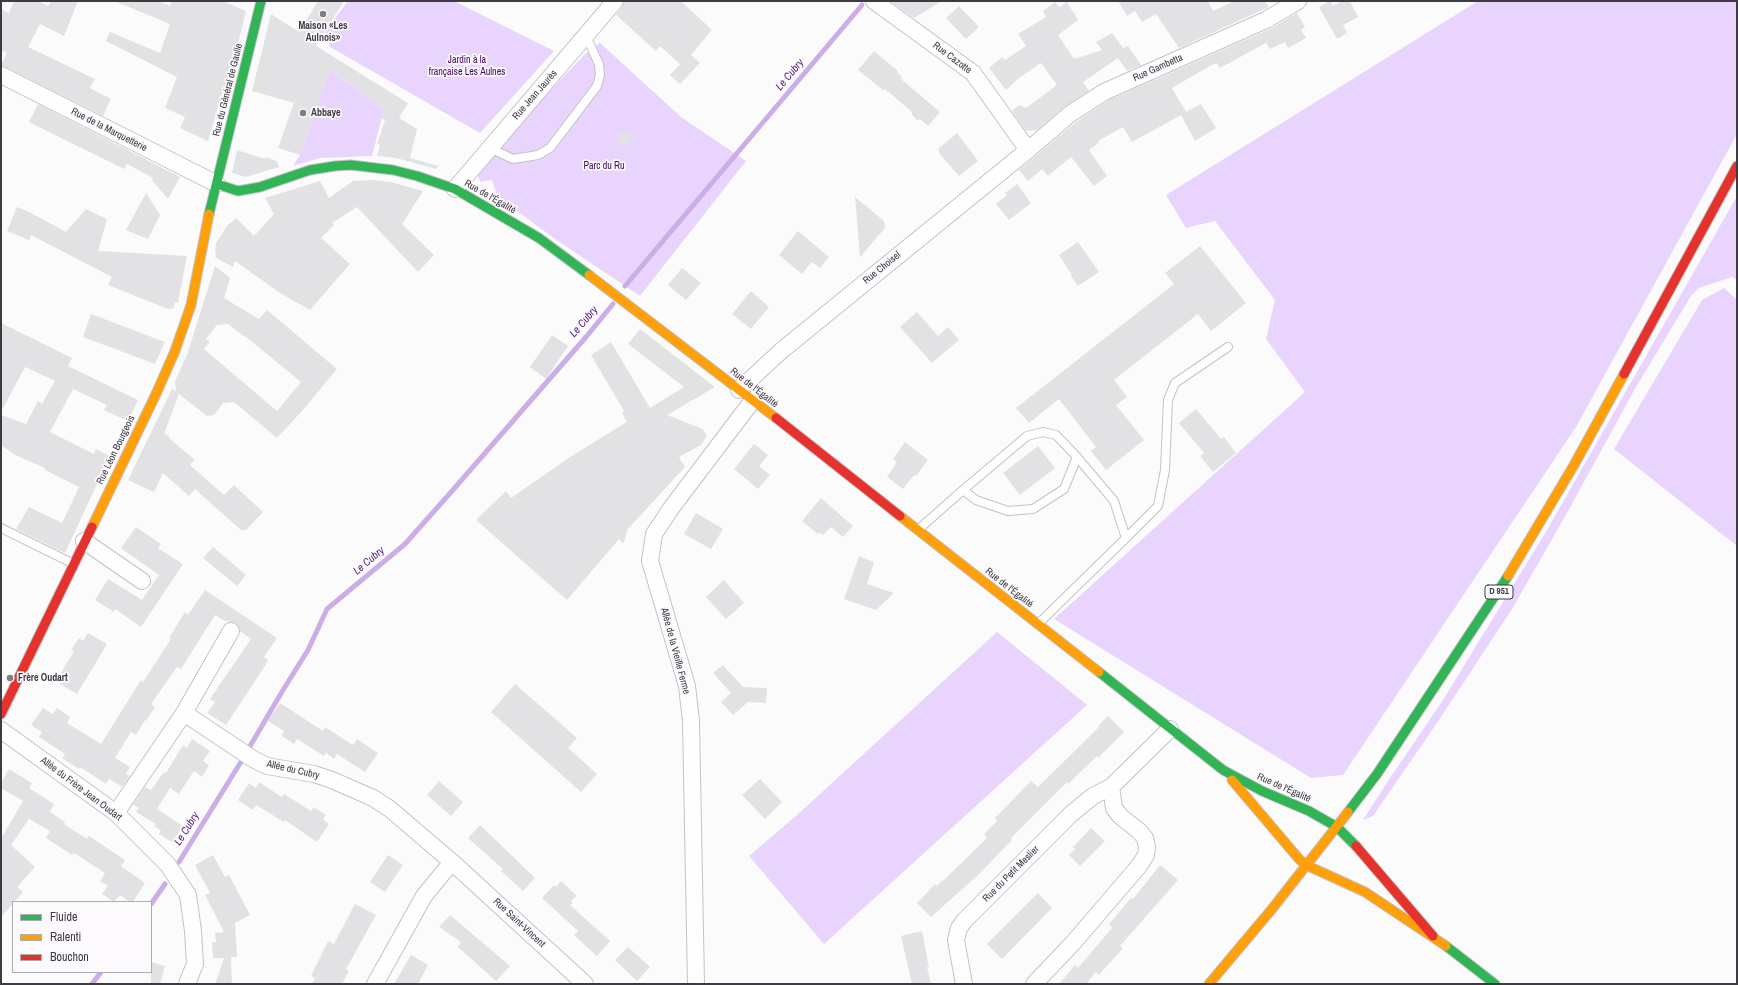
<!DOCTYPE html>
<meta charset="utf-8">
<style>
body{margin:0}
#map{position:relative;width:1738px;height:985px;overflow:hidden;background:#fcfbfc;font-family:"Archivo Narrow",sans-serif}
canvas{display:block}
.frame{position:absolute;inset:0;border:2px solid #3d3a41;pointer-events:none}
.legend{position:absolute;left:12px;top:901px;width:140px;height:72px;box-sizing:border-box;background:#fcfafd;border:1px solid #b0adb2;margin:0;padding:5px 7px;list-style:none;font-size:12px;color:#3d3a41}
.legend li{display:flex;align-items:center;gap:8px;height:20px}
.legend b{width:20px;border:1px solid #b0adb2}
</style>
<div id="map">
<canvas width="1738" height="985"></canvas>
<div class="frame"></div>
<ul class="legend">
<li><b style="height:5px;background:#30b455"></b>Fluide</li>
<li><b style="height:5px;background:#ff9f0a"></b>Ralenti</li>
<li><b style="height:5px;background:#e5322d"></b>Bouchon</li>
</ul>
</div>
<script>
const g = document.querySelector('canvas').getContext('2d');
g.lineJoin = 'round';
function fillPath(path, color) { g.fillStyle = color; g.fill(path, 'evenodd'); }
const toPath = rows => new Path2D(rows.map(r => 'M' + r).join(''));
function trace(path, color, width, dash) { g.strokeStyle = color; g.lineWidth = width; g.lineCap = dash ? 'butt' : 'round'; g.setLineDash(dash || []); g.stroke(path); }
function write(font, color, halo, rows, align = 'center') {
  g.font = font + ' "Archivo Narrow",sans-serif'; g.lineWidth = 3.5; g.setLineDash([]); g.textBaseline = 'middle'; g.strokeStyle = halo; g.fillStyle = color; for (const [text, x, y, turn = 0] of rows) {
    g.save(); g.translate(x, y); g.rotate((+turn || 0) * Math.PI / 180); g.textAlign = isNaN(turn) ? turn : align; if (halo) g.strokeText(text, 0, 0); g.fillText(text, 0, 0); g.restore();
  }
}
fillPath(toPath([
 [348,1,454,1,554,51,480,133,330,47,325,31],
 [1478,1,1737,1,1737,134,1576,427,1343,775,1311,778,1054,619,1305,392,1266,339,1275,300,1215,221,1186,228,1166,195],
 [600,43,681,117,746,161,640,296,555,239,497,196,492,180,480,182,478,176,478,167,584,55],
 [330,70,384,109,372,156,320,158,293,166,300,155],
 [1737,196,1737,280,1732,277,1699,288,1691,296,1636,387,1567,513,1512,609,1437,723,1373,816,1363,820,1386,784,1443,700,1547,530],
 [1724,288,1737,300,1737,546,1614,449,1702,300],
 [997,632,1087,705,824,944,749,856,797,815]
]), '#e9d4fd');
trace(toPath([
 [625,286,862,5],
 [179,862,239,765,283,690,308,650,327,609,405,544,452,491,586,337,613,304],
 [151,904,165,884],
 [92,984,101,972]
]), '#cbaee5', 5);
fillPath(toPath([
 [14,1,38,1,48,6,51,1,78,1,64,36,40,24,28,47,95,79,90,88,111,99,103,116,1,65,7,53,1,50,1,9,9,13],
 [114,1,158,1,170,6,172,1,223,1,246,11,228,85,225,84,208,141,180,128,185,117,165,108,177,77,106,41,110,32,160,53,170,24],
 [318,1,344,1,316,46,408,103,399,118,417,129,410,158,438,166,436,169,396,158,377,156,380,145,377,144,385,120,381,118,384,109,330,70,300,155,278,148,294,103,252,91,271,14,299,32],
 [624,1,681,1,712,30,691,55,700,63,680,84,670,75,680,64,660,46,656,51,616,15,622,7],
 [890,1,942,1,914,18],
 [1118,1,1208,1,1213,11,1234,1,1265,1,1269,7,1179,48,1156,14,1142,22,1135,11,1127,16],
 [1330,1,1333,6,1342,1,1350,1,1358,17,1343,25,1347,33,1337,39,1319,7],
 [1055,2,1059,7,1067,2,1078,20,1058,35,1074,59,1102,50,1096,42,1112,33,1123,48,1128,46,1141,65,1127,71,1118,58,1083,82,1089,91,1064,107,1037,130,1026,131,1012,111,1019,105,1026,108,1057,85,1041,63,1019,78,1006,90,989,68,1002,57,1005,60,1026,46,1018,34,1046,17,1043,11],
 [959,6,979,27,966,39,946,18],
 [1297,13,1305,27,1301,30,1306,38,1288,48,1285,42,1270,49,1266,43,1220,68,1217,63,1210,66,1172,88,1186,112,1201,104,1216,128,1195,141,1181,115,1132,142,1123,127,1098,141,1099,143,1089,150,1107,176,1094,186,1071,157,1048,176,1042,169,1028,181,1019,170,1076,122,1109,100,1270,29],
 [874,51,898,71,897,72,902,77,901,79,940,112,928,126,920,119,917,120,912,115,912,112,890,93,884,89,883,90,858,70],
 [38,104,180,177,168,199,152,180,153,178,127,164,124,169,29,122],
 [627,132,632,138,629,145,622,146,617,140,619,133],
 [957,133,978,161,959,176,939,153,939,148],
 [237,150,265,159,265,157,277,161,279,167,246,177,232,173],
 [371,180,391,182,423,191,402,224,434,255,418,272,357,207,332,223,334,225,321,238,350,264,310,310,280,293,235,261,233,267,215,257,216,253,215,251,216,243,227,226,236,218,254,236,274,214,265,198,320,181,329,198,353,181],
 [1017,184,1031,203,1009,220,996,204,1007,195,1005,193],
 [146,193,160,215,148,239,126,230],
 [855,197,884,221,885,228,860,257],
 [17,207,29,212,66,232,86,209,107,219,98,251,187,256,178,303,175,302,174,308,168,309,108,285,112,277,31,235,29,240,7,231],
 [798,231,829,257,820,268,812,262,802,274,779,255],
 [1078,242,1099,272,1078,286,1071,276,1072,275,1059,255],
 [1200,246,1246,303,1211,331,1198,314,1114,380,1127,397,1116,405,1144,440,1106,470,1091,451,1096,447,1059,399,1029,423,1016,408,1174,284,1165,273],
 [215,266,230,278,224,298,259,319,267,310,337,369,302,411,277,438,234,402,223,403,214,415,207,416,179,394,164,434,169,436,169,438,195,460,190,465,224,495,234,485,263,512,246,530,241,530,195,489,189,496,163,473,154,492,128,480,172,389,176,391,175,381,187,355],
 [228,324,245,337,245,336,301,382,277,411,204,349,210,342,206,339,217,325],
 [682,268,701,283,686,300,668,285],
 [751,291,769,307,751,329,732,314],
 [917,312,938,336,948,327,959,340,932,363,900,327],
 [91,314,165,342,155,364,83,337],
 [1,323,72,358,68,366,138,400,128,421,104,410,107,405,73,389,50,432,94,454,96,449,110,456,65,553,16,529,29,507,62,523,79,487,45,470,45,468,15,455,1,445,1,415,26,424,38,401,42,404,55,381,25,367,1,412],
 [640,329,715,387,667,415,703,429,707,436,701,445,679,457,685,467,628,529,623,544,619,539,567,600,476,520,506,491,511,498,573,455,627,422,622,413,624,411,591,355,611,342,650,408,684,387,628,344],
 [552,335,568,346,546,379,530,367],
 [1196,409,1221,439,1224,437,1236,453,1213,472,1200,456,1204,453,1179,423],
 [905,442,928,460,916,476,914,475,903,489,887,477,897,462,893,459],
 [754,444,768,455,759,466,770,475,758,489,734,469],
 [1038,446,1055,468,1020,495,1003,473],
 [821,498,853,526,843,537,831,527,823,535,819,532,818,534,802,521],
 [696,513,723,529,711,549,684,534],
 [136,527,161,544,158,548,183,564,141,627,115,609,114,612,95,600,108,579,142,600,159,575,121,548],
 [213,547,246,575,237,586,203,558],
 [859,556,874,562,867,584,894,593,876,610,844,599],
 [724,580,744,603,726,619,706,597],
 [205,590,277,638,264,657,268,660,265,666,226,725,207,713,215,702,210,699,251,639,240,631,236,623,225,621,215,615,181,669,177,667,151,704,155,707,146,721,145,720,136,735,131,732,115,758,130,767,126,774,130,776,122,787,109,779,106,784,80,767,79,769,62,758,65,754,39,737,42,732,31,725,43,708,53,714,57,708,70,717,67,723,101,744,141,680,143,682,171,639,169,638,185,612,188,615],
 [88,633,107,644,77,694,60,684,65,676,61,673,74,651,71,650,79,638,83,641],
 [723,665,743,687,767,688,766,703,748,702,733,715,721,702,731,693,713,673],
 [515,684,577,738,568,748,597,774,581,792,491,712],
 [280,703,323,731,325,727,353,745,357,739,378,753,365,772,337,754,334,759,326,753,324,756,297,739,294,744,282,736,284,731,268,721],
 [1108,716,1124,732,1098,758,1097,756,1068,784,1067,782,1011,838,1012,840,977,876,931,917,917,903,935,884,937,886,942,880,943,881,987,838,984,834,997,821,995,818,1031,781,1038,787,1099,727,1098,726],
 [192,739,210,751,203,761,209,765,202,777,194,771,179,794,170,788,157,809,183,826,172,842,159,834,161,831,154,826,156,824,136,812,139,808,133,805,145,787,151,790,164,772,166,773,183,745,187,748],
 [9,769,32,783,29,788,54,804,50,812,65,822,64,824,87,839,89,836,125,860,121,866,145,883,133,902,130,902,120,895,114,902,102,894,108,886,100,881,105,873,74,853,72,855,46,838,50,831,29,819,11,845,35,867,17,887,23,892,1,917,1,836,2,837,23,801,1,788,1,783],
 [760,779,782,802,765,819,742,795],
 [439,781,463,802,451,816,427,795],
 [259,782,282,797,284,794,311,811,314,807,326,815,323,819,329,824,317,842,285,820,284,822,256,805,253,810,238,800,249,783,256,788],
 [480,825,535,878,523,891,501,871,503,869,468,838],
 [1091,828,1105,841,1080,866,1069,855,1075,849,1073,847],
 [213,855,225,877,229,875,250,915,235,923,237,957,231,957,232,984,215,984,224,958,213,958,212,942,216,942,215,933,224,932,205,895,210,893,195,865],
 [388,855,403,865,385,892,370,882],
 [1160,865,1178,880,1120,946,1123,948,1099,975,1096,972,1086,984,1059,984,1075,965,1078,968,1112,928,1109,924,1131,898,1133,899],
 [561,881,577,896,571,901,573,903,570,905,610,941,597,956,574,935,578,931,542,898,554,885,556,887],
 [1038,893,1052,908,1002,959,987,944],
 [355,904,376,915,346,969,349,971,342,984,312,984,315,978,311,976,328,941,334,944],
 [450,915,510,966,496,981,458,947,461,942,439,927],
 [922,931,929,967,927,967,931,984,912,984,901,936],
 [628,947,650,967,637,981,615,960],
 [411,955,428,965,418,984,394,984],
 [151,962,165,966,160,984,151,984]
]), '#e2e1e4');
const lane = toPath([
 [490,148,513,159,538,155,550,148,597,86,600,75,599,64,586,36],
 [1,528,74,564],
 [919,529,963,490,1027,436,1043,432,1056,435,1077,457,1064,489,1033,509,1008,511,976,500,963,490],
 [1126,538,1158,506,1165,470,1168,400,1175,383,1228,347],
 [1038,624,1126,538,1114,501,1077,457]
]);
const street = toPath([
 [874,1,973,73,1028,150],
 [1,75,217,184],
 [455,189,615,1],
 [739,390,781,351,1028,150,1070,114,1104,92,1266,20,1298,1],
 [84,541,142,581],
 [184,713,253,759,267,766,314,774,332,780,373,798,390,809,452,862,585,984],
 [1,730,116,813,168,865,188,895,193,931,195,964,187,984],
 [116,813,184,713,231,631],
 [375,984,424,896,452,862],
 [696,984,691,721,687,686,650,561,654,534,672,507,753,400],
 [964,984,956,940,959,928,965,920,1070,815,1093,796,1111,787,1170,729],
 [1034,984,1073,943,1139,866,1146,855,1147,847,1145,838,1139,831,1120,816,1114,808,1111,787]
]);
const fast = toPath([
 [217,184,238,191,260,187,310,170,335,166,351,165,393,170,417,176,455,189,539,238,589,275],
 [209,214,261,1],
 [1099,672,1223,770,1262,791,1309,811,1337,827,1356,846],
 [1348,812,1377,774,1508,576],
 [1446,946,1495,984]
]);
const slow = toPath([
 [589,275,776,418],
 [900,516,1099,672],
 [92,527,156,394,175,351,191,305,209,214],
 [1508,576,1574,465,1624,374],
 [1232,780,1299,859,1306,865,1365,892,1446,946],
 [1209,984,1272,909,1348,812]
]);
const jam = toPath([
 [1624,374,1737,166],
 [776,418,900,516],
 [1,714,92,527],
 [1356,846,1433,936]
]);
trace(lane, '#c4c2c5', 10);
trace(street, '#c4c2c5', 18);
trace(fast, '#c4c2c5', 11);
trace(slow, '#c4c2c5', 11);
trace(jam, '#c4c2c5', 11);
trace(lane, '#fffeff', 8);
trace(street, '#fffeff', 16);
trace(fast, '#30b455', 9);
trace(slow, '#ff9f0a', 9);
trace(jam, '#e5322d', 9);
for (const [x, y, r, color] of [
 [323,14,4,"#807e82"],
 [303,113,4,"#807e82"],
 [10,678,4,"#807e82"]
]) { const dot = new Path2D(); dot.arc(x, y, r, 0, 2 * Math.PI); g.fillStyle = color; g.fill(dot); trace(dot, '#fcfafd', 1.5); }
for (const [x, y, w] of [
 [1499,592,28]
]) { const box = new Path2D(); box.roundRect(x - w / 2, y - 7, w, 14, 3); g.fillStyle = '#fcfafd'; g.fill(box); trace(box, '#3d3a41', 1); }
write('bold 9px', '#3d3a41', null, [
 ["D 951",1499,592]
]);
write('bold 10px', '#3d3a41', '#fcfafd', [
 ["Maison «Les",323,26,"center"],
 ["Aulnois»",323,38,"center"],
 ["Abbaye",311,113],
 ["Frère Oudart",18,678]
], 'left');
write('10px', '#3d3a41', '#fcfafd', [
 ["Rue Cazotte",952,58,37],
 ["Rue Gambetta",1158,68,-24],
 ["Rue du Général de Gaulle",228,90,-76],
 ["Rue Jean Jaurès",535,95,-49],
 ["Rue de la Marquetterie",109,130,27],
 ["Rue de l'Égalité",490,197,30],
 ["Rue Choisel",882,268,-39],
 ["Rue de l'Égalité",754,388,38],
 ["Rue Léon Bourgeois",116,450,-64],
 ["Rue de l'Égalité",1009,588,38],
 ["Allée de la Vieille Ferme",675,651,75],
 ["Allée du Cubry",293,770,13],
 ["Rue de l'Égalité",1284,788,24],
 ["Allée du Frère Jean Oudart",81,789,37],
 ["Rue du Petit Meslier",1011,874,-45],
 ["Rue Saint-Vincent",519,923,43]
]);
write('10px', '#430566', '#fcfafd', [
 ["Jardin à la",467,60],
 ["française Les Aulnes",467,72],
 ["Parc du Ru",604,166]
]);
write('italic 11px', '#5b2681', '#fcfafd', [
 ["Le Cubry",790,75,-50],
 ["Le Cubry",584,322,-49],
 ["Le Cubry",369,561,-40],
 ["Le Cubry",187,829,-58]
]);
</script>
